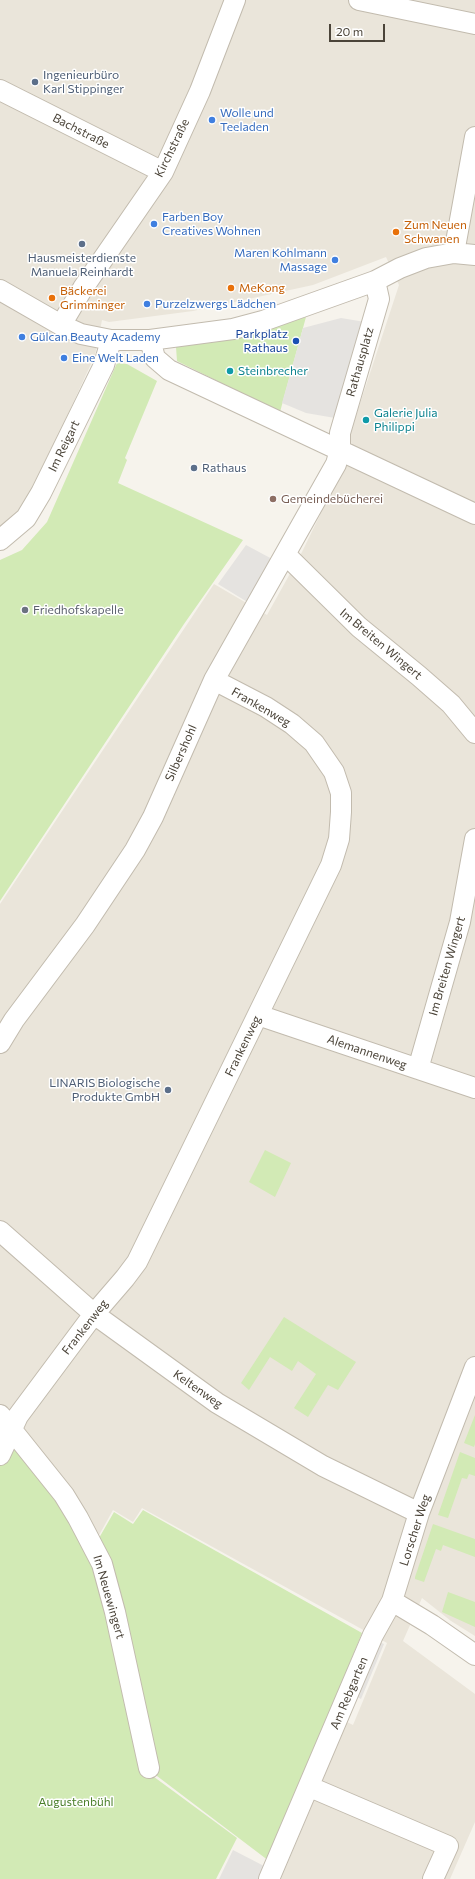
<!DOCTYPE html>
<meta charset="utf-8">
<style>
body{margin:0}
#map{position:relative;width:475px;height:1879px;overflow:hidden;background:#f6f3ec;font-family:Commissioner,sans-serif}
canvas{display:block}
.scale{position:absolute;left:329px;top:24px;width:56px;height:18px;box-sizing:border-box;border:2px solid #4b4439;border-top:0;padding-left:5px;font-size:12px;line-height:14px;white-space:nowrap;color:#4b4439;-webkit-text-stroke:3px #fff;paint-order:stroke}
</style>
<div id="map">
<canvas width="475" height="1879"></canvas>
<div class="scale">20 m</div>
</div>
<script>
const g = document.querySelector('canvas').getContext('2d');
g.lineJoin = 'round';
function fillPath(path, color) { g.fillStyle = color; g.fill(path, 'evenodd'); }
const toPath = rows => new Path2D(rows.map(r => 'M' + r).join(''));
function trace(path, color, width, dash) { g.strokeStyle = color; g.lineWidth = width; g.lineCap = dash ? 'butt' : 'round'; g.setLineDash(dash || []); g.stroke(path); }
function write(font, color, halo, rows, align = 'center') {
  g.font = font + ' Commissioner,sans-serif'; g.lineWidth = 3; g.setLineDash([]); g.textBaseline = 'middle'; g.strokeStyle = halo; g.fillStyle = color; for (const [text, x, y, turn = 0] of rows) {
    g.save(); g.translate(x, y); g.rotate((+turn || 0) * Math.PI / 180); g.textAlign = isNaN(turn) ? turn : align; if (halo) g.strokeText(text, 0, 0); g.fillText(text, 0, 0); g.restore();
  }
}
fillPath(toPath([
 [0,0,475,0,475,1636,451,1621,422,1598,403,1641,475,1694,475,1822,450,1879,281,1879,347,1722,353,1725,387,1643,142,1508,133,1522,113,1510,98,1537,0,1404,0,904,214,584,267,615,302,552,353,447,349,437,399,285,386,257,313,285,193,311,109,322,102,320,95,355,52,449,29,496,17,513,0,528]
]), '#eae5da');
fillPath(toPath([
 [306,317,280,412,177,361,176,347,245,336],
 [117,363,127,364,157,381,125,458,127,460,118,483,243,540,184,624,0,901,0,560,22,550,47,522],
 [265,1150,291,1163,275,1197,249,1182],
 [284,1317,356,1362,338,1390,328,1385,308,1417,294,1408,316,1374,298,1361,292,1371,270,1357,249,1390,241,1383],
 [475,1415,475,1444,474,1447,464,1443],
 [0,1427,77,1523,100,1576,146,1771,237,1838,216,1879,0,1879],
 [460,1452,475,1458,475,1476,469,1474,467,1479,462,1478,448,1518,438,1515],
 [143,1510,362,1633,269,1861,157,1776,134,1660,99,1538,114,1512,133,1524],
 [433,1524,475,1539,475,1557,443,1545,441,1551,436,1549,424,1582,415,1579,415,1577],
 [448,1592,475,1602,475,1627,442,1612]
]), '#d2eab5');
fillPath(toPath([
 [341,318,365,322,335,418,306,413,282,403,303,328],
 [246,545,274,560,249,603,218,584],
 [377,1641,384,1644,361,1699,355,1696],
 [233,1850,264,1866,258,1879,219,1879]
]), '#e5e3e0');
const minor = toPath([
 [359,0,475,24],
 [0,90,163,172],
 [454,253,475,137],
 [0,290,61,325,81,334,111,340,150,340,233,329,263,321,375,281,400,268,426,258,454,253,475,255],
 [61,325,83,288,163,172,200,91,235,0],
 [150,340,155,358,169,370,475,514],
 [0,540,26,518,41,493,104,365,111,340],
 [286,555,359,627,419,676,451,704,475,733],
 [258,1015,475,1088],
 [0,1043,14,1020,85,925,135,850,153,817,214,680,336,464,340,450,340,433,379,299,375,281],
 [418,1069,460,922,475,839],
 [0,1231,94,1314,217,1403,323,1466,419,1513],
 [0,1415,64,1495,78,1518,102,1564,115,1612,149,1768],
 [0,1455,18,1416,94,1314,125,1278,137,1262,331,865,339,839,341,812,341,793,334,772,314,743,292,724,266,707,214,680],
 [392,1601,432,1625,475,1655],
 [310,1787,448,1846,433,1879],
 [269,1879,373,1635,392,1601,419,1513,475,1367]
]);
trace(minor, '#c2bbae', 22);
trace(minor, '#fff', 20);
for (const [x, y, r, color] of [
 [35,82,4,"#5c6f8a"],
 [212,120,4,"#3f7fe0"],
 [154,224,4,"#3f7fe0"],
 [396,232,4,"#e8710a"],
 [82,244,4,"#5c6f8a"],
 [335,260,4,"#3f7fe0"],
 [231,288,4,"#e8710a"],
 [52,298,4,"#e8710a"],
 [147,304,4,"#3f7fe0"],
 [22,337,4,"#3f7fe0"],
 [296,341,4,"#1a4fb4"],
 [64,358,4,"#3f7fe0"],
 [230,371,4,"#0f9aa8"],
 [366,420,4,"#0f9aa8"],
 [194,468,4,"#5c6f8a"],
 [273,499,4,"#8d6e63"],
 [25,610,4,"#6b7280"],
 [168,1090,4,"#5c6f8a"]
]) { const dot = new Path2D(); dot.arc(x, y, r, 0, 2 * Math.PI); g.fillStyle = color; g.fill(dot); trace(dot, '#fff', 1.5); }
write('12px', '#4e5e75', '#fff', [
 ["Ingenieurbüro",43,75],
 ["Karl Stippinger",43,89],
 ["Hausmeisterdienste",82,258,"center"],
 ["Manuela Reinhardt",82,272,"center"],
 ["Rathaus",202,468],
 ["LINARIS Biologische",160,1083,"right"],
 ["Produkte GmbH",160,1097,"right"]
], 'left');
write('12px', '#366cbe', '#fff', [
 ["Wolle und",220,113],
 ["Teeladen",220,127],
 ["Farben Boy",162,217],
 ["Creatives Wohnen",162,231],
 ["Maren Kohlmann",327,253,"right"],
 ["Massage",327,267,"right"],
 ["Purzelzwergs Lädchen",155,304],
 ["Gülcan Beauty Academy",30,337],
 ["Eine Welt Laden",72,358]
], 'left');
write('12px', '#4b4439', '#fff', [
 ["Bachstraße",81,131,27],
 ["Kirchstraße",172,148,-64],
 ["Rathausplatz",360,362,-74],
 ["Im Reigart",64,446,-64],
 ["Im Breiten Wingert",381,644,40],
 ["Frankenweg",261,707,30],
 ["Silbershohl",181,753,-66],
 ["Im Breiten Wingert",447,966,-74],
 ["Frankenweg",243,1046,-64],
 ["Alemannenweg",367,1052,19],
 ["Frankenweg",85,1327,-52],
 ["Keltenweg",198,1389,35],
 ["Lorscher Weg",415,1530,-72],
 ["Im Neuewingert",109,1597,74],
 ["Am Rebgarten",349,1693,-67]
]);
write('12px', '#c56008', '#fff', [
 ["Zum Neuen",404,225],
 ["Schwanen",404,239],
 ["MeKong",239,288],
 ["Bäckerei",60,291],
 ["Grimminger",60,305]
], 'left');
write('12px', '#164399', '#fff', [
 ["Parkplatz",288,334],
 ["Rathaus",288,348]
], 'right');
write('12px', '#0d838f', '#fff', [
 ["Steinbrecher",238,371],
 ["Galerie Julia",374,413],
 ["Philippi",374,427]
], 'left');
write('12px', '#785e54', '#fff', [
 ["Gemeindebücherei",281,499]
], 'left');
write('12px', '#5b616d', '#fff', [
 ["Friedhofskapelle",33,610]
], 'left');
write('12px', '#4a7f2a', '#fff', [
 ["Augustenbühl",76,1802]
]);
</script>
